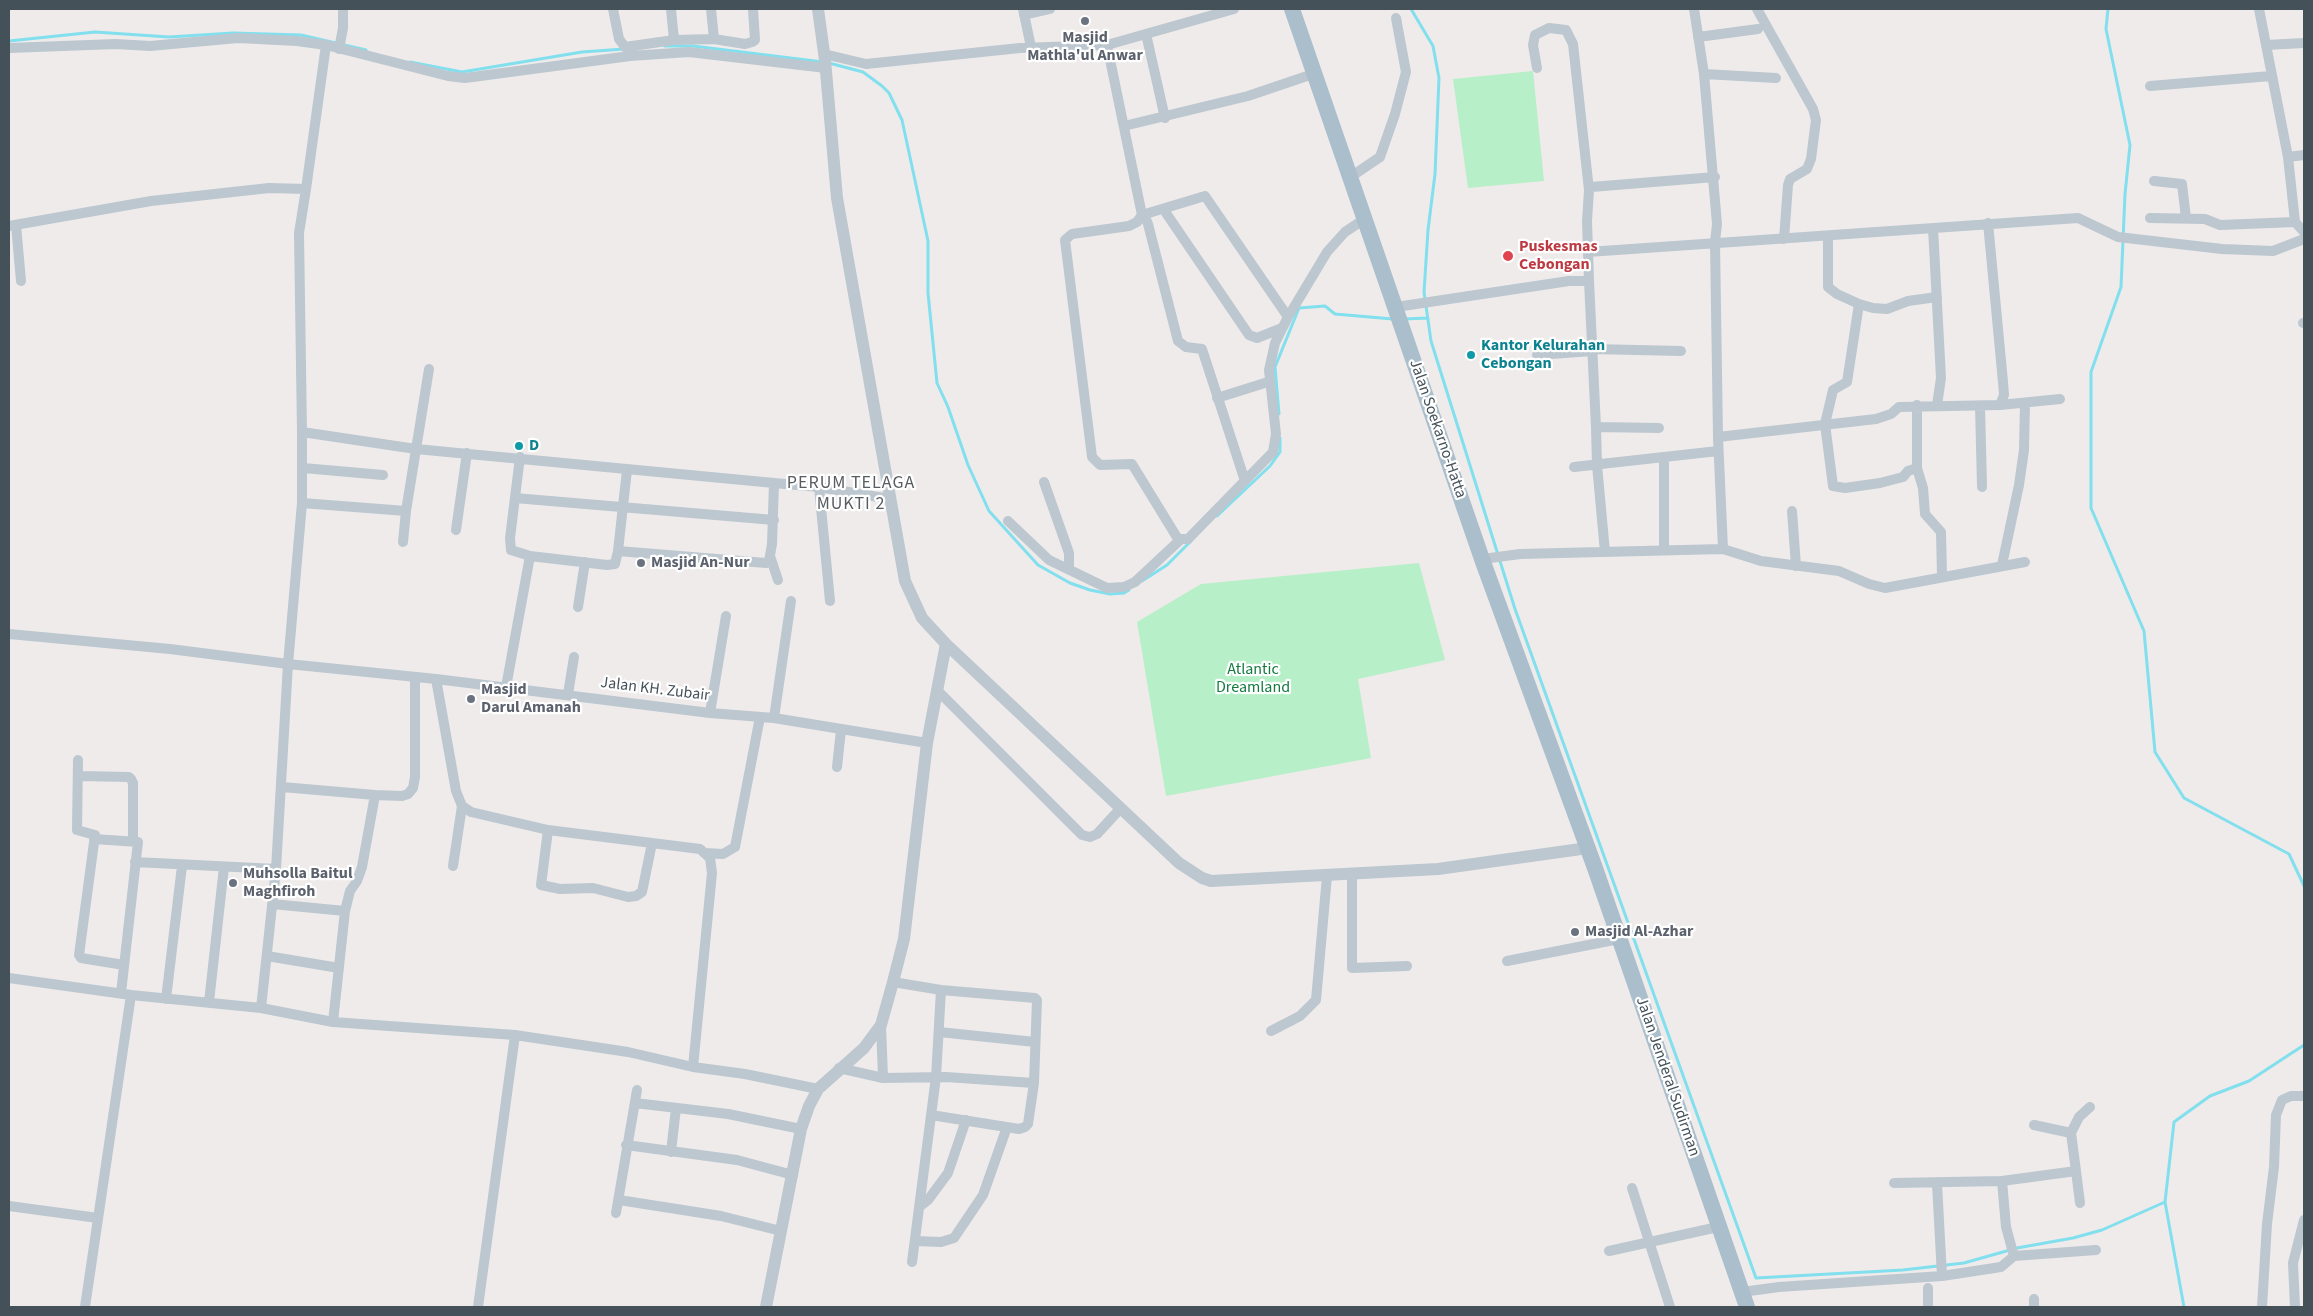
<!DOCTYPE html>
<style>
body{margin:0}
#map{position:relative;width:2313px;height:1316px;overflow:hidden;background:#efebeb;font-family:"Source Sans 3",sans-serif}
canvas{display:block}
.frame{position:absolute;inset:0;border:10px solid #445159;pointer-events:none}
</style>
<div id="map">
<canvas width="2313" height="1316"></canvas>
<div class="frame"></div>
</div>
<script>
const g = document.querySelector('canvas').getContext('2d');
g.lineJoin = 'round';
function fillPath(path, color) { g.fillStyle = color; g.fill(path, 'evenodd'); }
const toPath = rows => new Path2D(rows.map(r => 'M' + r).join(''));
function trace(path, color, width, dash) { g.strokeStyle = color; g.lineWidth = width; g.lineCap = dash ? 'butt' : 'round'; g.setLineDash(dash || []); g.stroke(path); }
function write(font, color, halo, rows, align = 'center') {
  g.font = font + ' "Source Sans 3",sans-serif'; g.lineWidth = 4.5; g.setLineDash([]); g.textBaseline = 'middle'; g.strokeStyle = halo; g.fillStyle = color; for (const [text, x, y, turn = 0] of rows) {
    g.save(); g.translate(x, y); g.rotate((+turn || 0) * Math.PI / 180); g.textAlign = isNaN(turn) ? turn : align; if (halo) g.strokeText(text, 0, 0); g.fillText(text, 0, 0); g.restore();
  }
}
fillPath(toPath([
 [1533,71,1544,181,1468,188,1453,79],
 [1419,563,1445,660,1358,679,1371,758,1166,796,1137,622,1201,584]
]), '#b7efc8');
trace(toPath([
 [1411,9,1433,46,1439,78,1435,174,1428,230,1424,292,1431,341,1515,609,1756,1278,1903,1270,1964,1263,2017,1248,2073,1238,2102,1230,2165,1202],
 [2108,9,2106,29,2130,145,2125,194,2121,287,2091,372,2091,508,2144,631,2155,752,2184,798,2289,854,2304,886],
 [9,41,95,32,169,37,233,33,301,35,366,50],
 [665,46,693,46,823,62],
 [410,62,462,72,582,52,624,49],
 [829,63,863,72,882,86,889,93,902,120,928,241,928,293,937,383,948,407,968,465,989,511,1038,565,1070,583,1090,590,1110,594,1124,593,1129,590],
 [1404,319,1428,318],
 [1279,414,1275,367,1299,308,1325,306,1335,314,1393,319],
 [1217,516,1270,466,1280,452,1280,438],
 [1142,581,1167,565,1191,541],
 [2184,1307,2165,1202,2174,1122,2210,1096,2249,1081,2304,1045]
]), '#82dfed', 3);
trace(toPath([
 [613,9,619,39,625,47,674,40,714,39,711,9],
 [671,9,674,40],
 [1023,9,1031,47],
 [1757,9,1813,109,1816,120,1811,159,1807,169,1790,179,1788,185,1784,239],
 [2259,9,2288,157,2295,222,2304,232],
 [1024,15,1050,9],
 [1146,34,1165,118],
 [1698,37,1758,29],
 [714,39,745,44,752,42,755,40,753,9],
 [1107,45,1142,215,1137,222,1129,226,1072,234,1065,240,1092,457,1100,465,1132,464,1178,539,1188,539,1273,452,1276,434,1269,370,1275,343,1288,317,1327,252,1345,232,1363,220],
 [2266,45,2304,43],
 [9,48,116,44,150,46,238,38,297,41,326,45,448,76,465,78,630,56,689,52,826,68],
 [339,49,343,28,343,9],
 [824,54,866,64,1020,48,1107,45,1234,9],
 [1537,68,1533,45,1535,35,1549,28,1566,30,1573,44,1589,190],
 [1704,74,1776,78],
 [2150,86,2271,76],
 [1124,126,1248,96,1313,74],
 [2288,157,2304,155],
 [1349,178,1380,157,1395,114,1406,72,1396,18],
 [2154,181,2182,184,2186,218],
 [306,189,326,45],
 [1164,210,1249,335,1257,338,1282,328],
 [1144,214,1148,224,1178,341,1186,347,1202,349,1245,481],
 [1142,215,1205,196,1288,317],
 [2150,218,2205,219,2220,225,2295,222],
 [16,225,21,281],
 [9,226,151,201,269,188,306,189,299,233,302,432],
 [1933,228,1941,378,1937,405],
 [1828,237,1828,287,1837,294,1859,304,1847,382,1833,390,1825,424,1833,486,1845,488,1880,483,1903,477,1908,471,1917,468],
 [1588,252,2078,218,2118,237,2222,249,2273,251,2304,239],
 [1589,281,1596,427,1659,428],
 [1859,304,1873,308,1887,309,1908,301,1937,297],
 [1396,307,1569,281,1589,281,1587,221,1589,190,1591,187,1715,177],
 [2303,323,2304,323],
 [1592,349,1681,351],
 [1537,355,1592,351],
 [1217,398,1268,382],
 [1917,405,1917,468,1923,488,1925,514,1941,532,1942,576],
 [2000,405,2060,399],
 [1980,406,1982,487],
 [1596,427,1597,465,1605,552],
 [1718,437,1876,419,1891,414,1899,407,2000,405,2004,395,2003,382,1988,223],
 [520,457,510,538,511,550,530,556,607,565,615,564,618,551],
 [1664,457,1664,550],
 [1574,467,1718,451],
 [303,468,383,475],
 [627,470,618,551,766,563,769,561,772,544,774,483,819,487,890,499],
 [1044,482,1069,553,1069,570],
 [819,487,830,601],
 [515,498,774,520],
 [302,503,406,511,429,369],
 [1792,511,1796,566],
 [1008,521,1049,560,1107,588,1124,587,1135,582,1180,540],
 [456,530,467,453],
 [403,542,406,511],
 [1723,549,1761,561,1839,571,1869,584,1885,588,2025,562],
 [770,556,778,580],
 [1483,562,1490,558,1520,554,1723,549,1718,437,1715,242,1717,224,1704,74,1694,9],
 [2002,565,2019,485,2024,450,2025,403],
 [578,607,585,562],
 [9,634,170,649,288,664,436,679,710,713,774,718,927,743],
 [436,679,456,791,462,806,471,812,548,830,700,849,710,858,712,873,693,1067],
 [506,687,530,556],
 [937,690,1082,835,1090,837,1097,834,1120,809],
 [568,694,574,657],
 [710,713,726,616],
 [774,718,791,601],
 [78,760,77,830,95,835,79,955,81,958,124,965],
 [837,767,841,730],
 [79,776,129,777,131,779,133,783,133,842],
 [282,787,375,795,402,796,408,794,413,788,415,777,415,677],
 [548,830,541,885,560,889,593,888,628,897,636,896,642,892,652,843],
 [94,839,138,842,121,993],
 [706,853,723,854,735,847,760,717],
 [135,862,276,869],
 [453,866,462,806],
 [1352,874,1352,968,1407,966],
 [272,904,345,911],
 [267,956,339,968],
 [1507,961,1619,939],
 [9,978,131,995,261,1008,333,1022,515,1035,628,1052,693,1067,745,1074,818,1089],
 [893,982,941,990,1035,998,1037,1000,1034,1083,1028,1124,1025,1127,1019,1129,931,1115],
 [166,999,182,866],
 [209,1002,224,867],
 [261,1008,276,869,288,664,302,503,302,432,416,449,774,483],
 [333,1022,345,911,350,891,357,881,362,867,375,795],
 [881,1025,883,1078],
 [1271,1031,1300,1016,1316,1000,1327,876],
 [939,1032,1035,1042],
 [839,1068,883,1078,946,1077,1034,1083],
 [635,1103,728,1114,801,1129],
 [2034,1125,2071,1133],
 [626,1145,737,1160,793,1175],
 [671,1152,676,1108],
 [2076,1171,2080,1203],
 [2002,1181,2076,1171,2071,1133,2079,1117,2090,1107],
 [1937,1184,1942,1276],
 [1632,1188,1670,1307],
 [619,1200,721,1216,781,1231],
 [9,1206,98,1218],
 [919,1207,928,1200,948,1173,966,1120],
 [616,1213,637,1090],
 [915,1241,941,1242,954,1238,983,1195,1007,1127],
 [1609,1251,1718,1227],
 [2014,1256,2096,1250],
 [912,1262,936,1077,941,990],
 [1742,1292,1779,1287,1942,1276,2001,1267,2014,1256,2006,1227,2002,1181,1894,1183],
 [2034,1299,2034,1307],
 [85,1307,131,995],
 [478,1307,515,1035],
 [1928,1307,1928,1288],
 [2262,1307,2267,1224,2274,1167,2276,1115,2282,1100,2291,1096,2304,1096],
 [2295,1307,2293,1263,2304,1220]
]), '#bcc7cf', 10);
trace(toPath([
 [818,9,825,60,837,198,905,581,922,618,946,644,1179,863,1202,878,1211,881,1438,869,1588,848],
 [766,1307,801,1129,809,1106,818,1089,864,1048,881,1025,893,982,904,939,927,743,946,644]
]), '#bcc7cf', 12);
trace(toPath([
 [1292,9,1483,562,1595,868,1747,1307]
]), '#aabecc', 16);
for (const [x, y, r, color] of [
 [1085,21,5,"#6b7280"],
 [1508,256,6,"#e0444e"],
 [1471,355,5,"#0f9aa8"],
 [519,446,5,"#0f9aa8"],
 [641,563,5,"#6b7280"],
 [471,699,5,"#6b7280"],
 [233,883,5,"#6b7280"],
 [1575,932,5,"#6b7280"]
]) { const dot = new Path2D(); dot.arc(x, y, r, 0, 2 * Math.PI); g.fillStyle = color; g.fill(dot); trace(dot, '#fff', 2); }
write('bold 16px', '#5b616d', '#fff', [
 ["Masjid",1085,38,"center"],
 ["Mathla'ul Anwar",1085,56,"center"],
 ["Masjid An-Nur",651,563],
 ["Masjid",481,690],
 ["Darul Amanah",481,708],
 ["Muhsolla Baitul",243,874],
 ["Maghfiroh",243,892],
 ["Masjid Al-Azhar",1585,932]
], 'left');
write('bold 16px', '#be3a42', '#fff', [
 ["Puskesmas",1519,247],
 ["Cebongan",1519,265]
], 'left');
write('bold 16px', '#0d838f', '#fff', [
 ["Kantor Kelurahan",1481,346],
 ["Cebongan",1481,364],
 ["D",529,446]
], 'left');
write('16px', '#445159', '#fff', [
 ["Jalan Soekarno-Hatta",1437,429,71],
 ["Jalan KH. Zubair",655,690,7],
 ["Jalan Jenderal Sudirman",1667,1077,71]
]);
write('16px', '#147b40', '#fff', [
 ["Atlantic",1253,670],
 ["Dreamland",1253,688]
]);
g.letterSpacing = '1px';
write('18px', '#585d61', '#fff', [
 ["PERUM TELAGA",851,484],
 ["MUKTI 2",851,505]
]);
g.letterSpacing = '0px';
</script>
